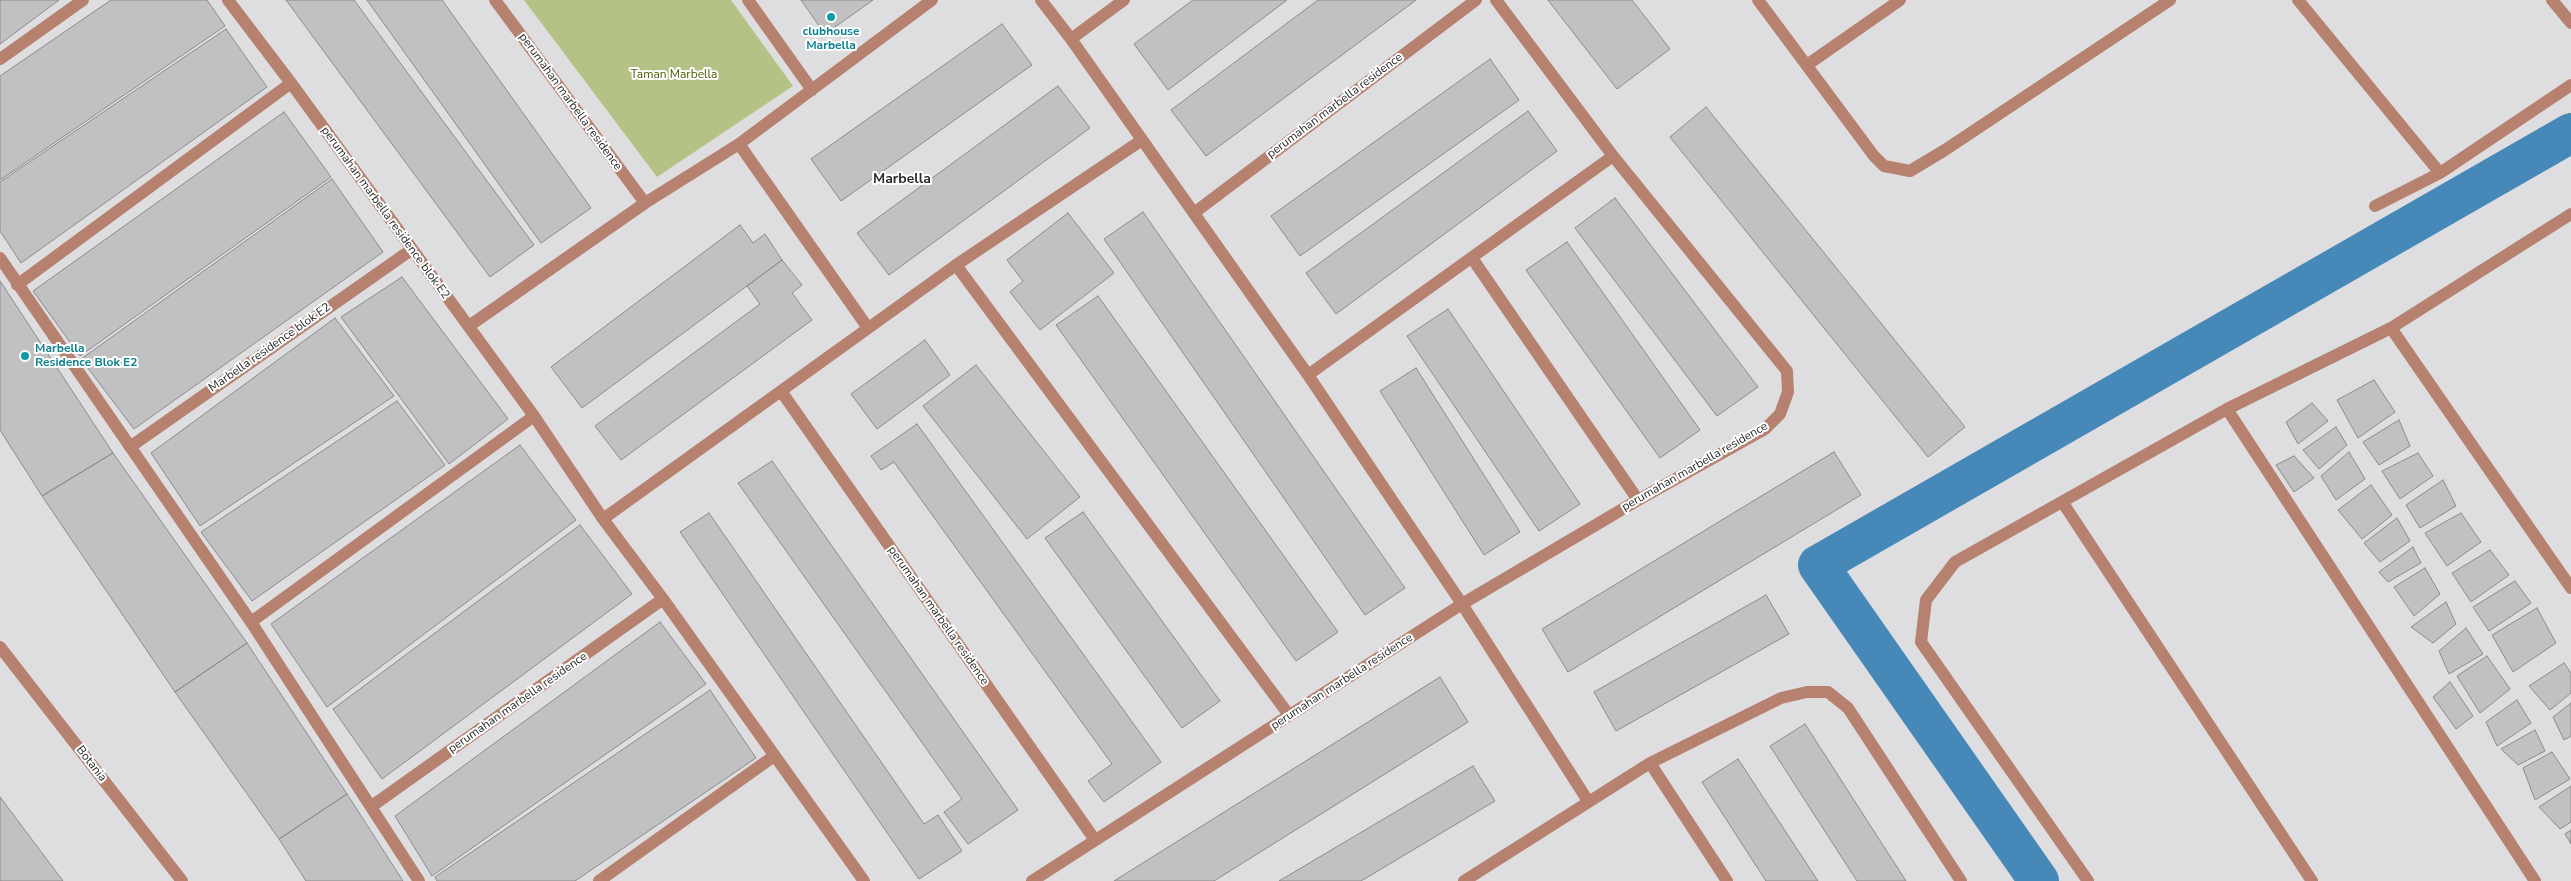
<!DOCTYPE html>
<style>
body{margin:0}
canvas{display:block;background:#dedee0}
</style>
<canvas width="2571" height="881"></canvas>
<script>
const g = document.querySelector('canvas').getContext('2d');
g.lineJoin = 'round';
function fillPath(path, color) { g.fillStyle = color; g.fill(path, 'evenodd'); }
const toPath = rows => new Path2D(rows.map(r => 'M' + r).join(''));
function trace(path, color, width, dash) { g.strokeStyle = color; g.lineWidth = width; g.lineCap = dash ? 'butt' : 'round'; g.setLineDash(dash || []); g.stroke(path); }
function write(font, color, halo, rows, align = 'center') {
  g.font = font + ' "Nunito Sans",sans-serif'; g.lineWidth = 4; g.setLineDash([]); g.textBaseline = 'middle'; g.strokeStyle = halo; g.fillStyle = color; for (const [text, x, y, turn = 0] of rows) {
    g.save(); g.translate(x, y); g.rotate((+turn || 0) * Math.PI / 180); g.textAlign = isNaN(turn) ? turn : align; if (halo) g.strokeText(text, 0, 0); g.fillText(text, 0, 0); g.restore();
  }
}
fillPath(toPath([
 [524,0,731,0,793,86,657,177]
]), '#b5c285');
trace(toPath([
 [2039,881,1818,565,2571,133]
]), '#4689b9', 40);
const building = toPath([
 [0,0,59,0,0,44,0,0],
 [111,0,207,0,225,26,0,180,0,76,111,0],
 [286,0,354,0,534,245,490,277,286,0],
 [367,0,442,0,591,208,541,243,367,0],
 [801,0,873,0,825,34,801,0],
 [1193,0,1287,0,1168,90,1134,44,1193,0],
 [1318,0,1416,0,1206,156,1171,110,1318,0],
 [1548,0,1632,0,1670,49,1617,89,1548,0],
 [1002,24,1032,65,841,201,811,159,1002,24],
 [226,29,267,87,21,263,0,231,0,182,226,29],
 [1490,59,1519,100,1300,256,1271,216,1490,59],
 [1058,86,1090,128,889,275,857,233,1058,86],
 [1706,107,1965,427,1928,457,1670,137,1706,107],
 [1528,111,1557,151,1336,314,1306,273,1528,111],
 [284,112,331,177,80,356,33,291,284,112],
 [332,179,383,252,134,429,81,359,332,179],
 [1615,198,1758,387,1717,416,1575,228,1615,198],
 [1143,212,1405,588,1365,615,1104,239,1143,212],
 [1068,213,1114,273,1040,330,1010,292,1023,281,1007,260,1068,213],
 [740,225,753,243,765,234,782,260,582,408,551,367,740,225],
 [1567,242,1700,430,1660,458,1526,270,1567,242],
 [782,260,802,285,792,293,812,320,621,460,595,426,760,304,747,286,782,260],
 [402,277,508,419,449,464,341,317,402,277],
 [0,281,113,453,42,496,0,430,0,281],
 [1098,296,1338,632,1296,661,1056,325,1098,296],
 [1448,309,1580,504,1539,531,1407,336,1448,309],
 [335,318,394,396,200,526,151,453,335,318],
 [925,340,950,375,877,429,851,394,925,340],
 [976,365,1080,497,1027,539,923,406,976,365],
 [1416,368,1520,532,1484,555,1380,391,1416,368],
 [2374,380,2395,412,2358,438,2337,400,2374,380],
 [397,401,445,465,252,601,201,532,397,401],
 [2312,403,2328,421,2298,444,2286,422,2312,403],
 [2399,420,2410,446,2379,465,2363,442,2399,420],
 [917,424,1161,762,1104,802,1088,781,1112,764,894,462,881,470,871,456,917,424],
 [2336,427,2347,445,2319,469,2303,450,2336,427],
 [520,445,576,520,327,707,271,624,520,445],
 [1834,452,1861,495,1568,672,1542,629,1834,452],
 [2349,452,2365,479,2336,500,2321,476,2349,452],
 [113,453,247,643,175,692,42,496,113,453],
 [2418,453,2433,476,2400,499,2382,471,2418,453],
 [2294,456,2314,478,2294,492,2276,465,2294,456],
 [772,461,1018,810,968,844,944,812,962,799,738,483,772,461],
 [2443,480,2456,506,2420,528,2406,505,2443,480],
 [2371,485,2392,515,2362,539,2338,510,2371,485],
 [1083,512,1220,701,1182,728,1045,538,1083,512],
 [709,513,924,824,938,815,962,851,919,879,680,532,709,513],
 [2461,513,2481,542,2447,566,2425,533,2461,513],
 [2397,518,2410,541,2380,562,2364,543,2397,518],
 [580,525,632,594,382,779,333,709,580,525],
 [2413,547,2421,563,2388,582,2379,572,2413,547],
 [2490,550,2509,575,2471,602,2452,573,2490,550],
 [2425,568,2440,594,2414,616,2394,587,2425,568],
 [2515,581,2531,603,2489,631,2473,607,2515,581],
 [1766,595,1789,634,1616,731,1594,692,1766,595],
 [2446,602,2456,624,2433,643,2411,627,2446,602],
 [2537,608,2556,643,2513,672,2492,635,2537,608],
 [660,622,706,684,432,876,395,816,660,622],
 [2466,628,2483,654,2449,674,2439,651,2466,628],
 [247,643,347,794,279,839,175,692,247,643],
 [2487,656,2510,689,2480,713,2457,676,2487,656],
 [2564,663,2571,673,2571,693,2550,710,2529,686,2564,663],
 [1440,677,1468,722,1214,881,1114,881,1440,677],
 [2450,682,2473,716,2456,729,2433,697,2450,682],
 [710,690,756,758,575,881,437,881,435,877,710,690],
 [2517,700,2531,723,2497,746,2486,722,2517,700],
 [2571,703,2571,736,2564,740,2553,717,2571,703],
 [1805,724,1906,881,1857,881,1770,746,1805,724],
 [2535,730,2545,751,2518,765,2501,749,2535,730],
 [2552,752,2570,779,2535,800,2523,768,2552,752],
 [1738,759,1818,881,1766,881,1702,782,1738,759],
 [1473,766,1495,801,1361,881,1279,881,1473,766],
 [2571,786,2571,822,2560,829,2539,807,2571,786],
 [347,794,403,881,306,881,279,839,347,794],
 [0,797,63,881,0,881,0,797],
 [2571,830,2571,844,2565,834,2571,830]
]);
fillPath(building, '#c1c1c3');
trace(building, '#8a8b8c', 1);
trace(toPath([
 [0,647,182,881]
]), '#b6816f', 12);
trace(toPath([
 [228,0,291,83,534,416,603,519,663,599,864,881],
 [495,0,645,203],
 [748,0,812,90],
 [1041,0,1071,39,1308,375,1462,604,1588,801],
 [1758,0,1874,156,1884,166,1910,171,1945,150,2170,0],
 [2298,0,2440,173],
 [2552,0,2571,23],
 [1071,39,1124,0],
 [0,59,83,0],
 [1807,65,1900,0],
 [739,144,868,328],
 [2375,206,2440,173,2571,85],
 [1194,213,1476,0],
 [0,258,251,622,419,881],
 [1472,258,1638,500],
 [956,265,1289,715],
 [17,285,291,83],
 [469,326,645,203,739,144,932,0],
 [2391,328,2571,588],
 [1308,375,1613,156],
 [781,391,1095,840],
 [2227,409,2535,881],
 [130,447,411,250],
 [2063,503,2312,881],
 [603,519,956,265,1142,140],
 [251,622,534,416],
 [1650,763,1727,881],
 [372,806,663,599],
 [599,881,774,756],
 [1032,881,1462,604,1638,500,1765,429,1780,414,1788,392,1787,371,1613,156,1496,0],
 [1464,881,1650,763,1781,698,1807,692,1828,692,1848,708,1961,881],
 [2088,881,1921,642,1926,600,1955,562,2227,409,2391,328,2571,214]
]), '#b6816f', 12);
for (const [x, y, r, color] of [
 [831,17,5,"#0f9aa8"],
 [25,356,5,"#0f9aa8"]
]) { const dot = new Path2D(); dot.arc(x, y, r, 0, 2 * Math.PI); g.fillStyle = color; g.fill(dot); trace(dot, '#fff', 2); }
write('bold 12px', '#0d838f', '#fff', [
 ["clubhouse",831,32],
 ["Marbella",831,46],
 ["Marbella",35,349,"left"],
 ["Residence Blok E2",35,363,"left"]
]);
write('12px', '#4e5a00', '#fff', [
 ["Taman Marbella",674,75]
]);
write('12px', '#292a2a', '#fff', [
 ["perumahan marbella residence",570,102,54],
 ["perumahan marbella residence",1335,106,-37],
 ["perumahan marbella residence blok E2",385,213,54],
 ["Marbella residence blok E2",270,348,-35],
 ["perumahan marbella residence",1695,467,-30],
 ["perumahan marbella residence",938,616,55],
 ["perumahan marbella residence",1342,682,-33],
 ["perumahan marbella residence",518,703,-35],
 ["Botania",91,764,52]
]);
write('bold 14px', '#292a2a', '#fff', [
 ["Marbella",902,180]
]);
</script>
